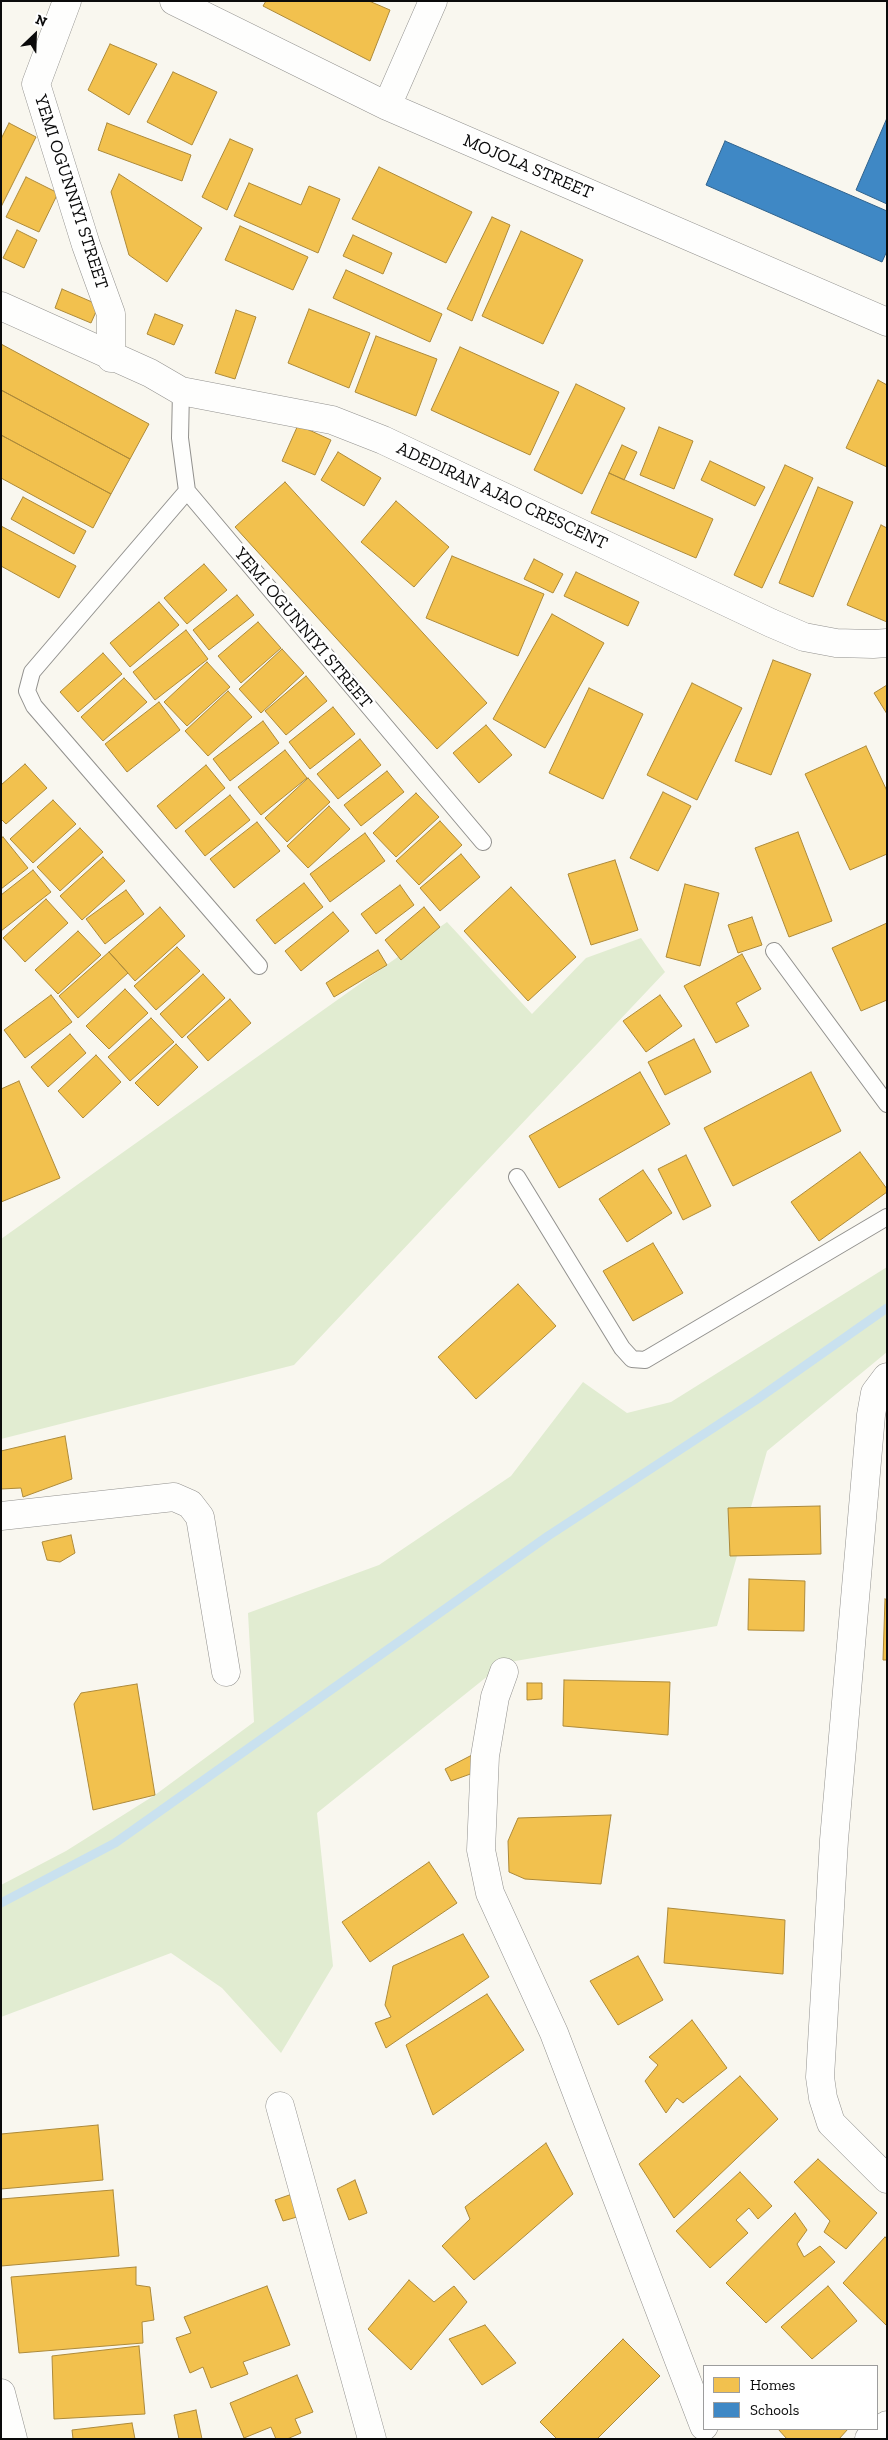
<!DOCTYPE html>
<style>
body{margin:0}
#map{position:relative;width:888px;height:2440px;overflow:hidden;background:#f9f7ef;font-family:"Zilla Slab",serif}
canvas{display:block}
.frame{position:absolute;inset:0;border:2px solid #0b0b0b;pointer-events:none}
.legend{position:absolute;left:703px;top:2365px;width:175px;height:65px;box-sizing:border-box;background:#fff;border:1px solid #9d9d9d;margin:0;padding:6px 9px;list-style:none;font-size:15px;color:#0b0b0b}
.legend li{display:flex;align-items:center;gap:10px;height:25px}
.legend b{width:25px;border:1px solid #9d9d9d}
.north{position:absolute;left:10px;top:10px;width:50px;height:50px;-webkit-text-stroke:4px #fff;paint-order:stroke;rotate:24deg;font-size:14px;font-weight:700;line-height:20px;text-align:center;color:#0b0b0b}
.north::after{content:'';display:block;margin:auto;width:18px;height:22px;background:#0b0b0b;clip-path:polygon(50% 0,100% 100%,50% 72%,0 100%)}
</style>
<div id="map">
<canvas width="888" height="2440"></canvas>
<div class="frame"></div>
<ul class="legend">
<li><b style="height:14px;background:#f2c14e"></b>Homes</li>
<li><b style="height:14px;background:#3f88c5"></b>Schools</li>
</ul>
<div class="north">N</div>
</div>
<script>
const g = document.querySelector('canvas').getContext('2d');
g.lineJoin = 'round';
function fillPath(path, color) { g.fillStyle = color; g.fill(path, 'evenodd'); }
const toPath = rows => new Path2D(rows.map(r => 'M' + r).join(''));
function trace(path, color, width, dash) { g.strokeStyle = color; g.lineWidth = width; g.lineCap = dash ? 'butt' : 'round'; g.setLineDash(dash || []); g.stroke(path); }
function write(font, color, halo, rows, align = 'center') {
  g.font = font + ' "Zilla Slab",serif'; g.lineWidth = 5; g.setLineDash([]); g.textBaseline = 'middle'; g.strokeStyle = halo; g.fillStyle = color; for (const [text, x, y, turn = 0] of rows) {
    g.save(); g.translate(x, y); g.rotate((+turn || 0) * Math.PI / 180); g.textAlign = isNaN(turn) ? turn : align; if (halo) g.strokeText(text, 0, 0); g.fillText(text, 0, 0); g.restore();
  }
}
fillPath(toPath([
 [447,922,532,1014,586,958,641,938,665,972,294,1365,1,1439,1,1239],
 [887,1267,887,1352,767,1451,717,1626,504,1663,317,1813,333,1966,281,2053,222,1988,171,1953,1,2017,1,1885,66,1851,155,1795,254,1722,248,1613,379,1565,511,1476,583,1382,627,1413,671,1402]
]), '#e1ecd1');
const homes = toPath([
 [266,1,369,1,390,10,370,61,263,6,266,1],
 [110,44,157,64,129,115,88,90,110,44],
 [173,72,217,92,192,145,147,122,173,72],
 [9,123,36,137,1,207,1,139,9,123],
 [107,123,191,155,182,181,98,150,107,123],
 [230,139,253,149,227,210,202,197,230,139],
 [379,167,472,212,446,263,352,219,379,167],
 [119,174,202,228,167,282,129,255,111,192,119,174],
 [26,177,58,193,39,232,6,217,26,177],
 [249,183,301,205,309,186,340,199,318,253,234,216,249,183],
 [492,217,510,225,472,321,447,309,492,217],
 [240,226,308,257,293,290,225,260,240,226],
 [17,230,37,240,24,268,3,258,17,230],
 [521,231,583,260,543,344,482,316,521,231],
 [353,235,392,253,383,274,343,256,353,235],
 [346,270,442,314,430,342,333,298,346,270],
 [62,289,99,305,91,323,55,308,62,289],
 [309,309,370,333,349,388,288,363,309,309],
 [236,310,256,317,235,379,215,373,236,310],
 [155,314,183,325,174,345,147,334,155,314],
 [376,336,437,359,416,416,355,392,376,336],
 [1,344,149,424,130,459,1,390,1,344],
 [460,347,559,392,530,455,431,410,460,347],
 [878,380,887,385,887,467,846,448,878,380],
 [576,384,625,408,582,494,534,470,576,384],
 [1,390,130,459,111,494,1,435,1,390],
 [298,425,331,440,315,475,282,461,298,425],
 [659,427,693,441,674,489,640,475,659,427],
 [1,435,111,494,93,528,1,478,1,435],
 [622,445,637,452,624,480,609,473,622,445],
 [338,452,381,478,364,506,321,480,338,452],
 [710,461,765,487,755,506,701,480,710,461],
 [785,465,813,478,762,588,734,575,785,465],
 [609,473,713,519,696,558,591,513,609,473],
 [285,482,487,703,437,749,235,527,285,482],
 [818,487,853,502,813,597,779,583,818,487],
 [23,497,86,531,74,554,11,519,23,497],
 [396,501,449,547,414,587,361,542,396,501],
 [881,525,887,528,887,622,847,605,881,525],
 [1,526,76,566,59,598,1,566,1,526],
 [452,556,544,594,518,656,426,618,452,556],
 [534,559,563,574,553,593,524,579,534,559],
 [204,564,227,590,187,624,164,598,204,564],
 [576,572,639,602,628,626,564,596,576,572],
 [237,595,254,615,209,650,193,630,237,595],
 [159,602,179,625,130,667,110,643,159,602],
 [552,614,604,643,545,748,493,719,552,614],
 [258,622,281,648,241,683,218,656,258,622],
 [186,630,208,659,155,700,133,672,186,630],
 [282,649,304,673,261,713,239,689,282,649],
 [103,653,122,674,78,712,60,692,103,653],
 [773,660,811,674,771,775,735,761,773,660],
 [207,662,230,687,187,726,164,702,207,662],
 [306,676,327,701,286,735,265,711,306,676],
 [124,678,147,702,103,741,81,717,124,678],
 [692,683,742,708,697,800,647,775,692,683],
 [887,685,887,714,874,693,887,685],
 [589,688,643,714,603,799,549,773,589,688],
 [228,691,252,717,208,756,185,731,228,691],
 [159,702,180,730,127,772,105,744,159,702],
 [333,707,355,734,310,769,289,742,333,707],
 [263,721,279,743,230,781,213,759,263,721],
 [486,725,512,755,479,783,453,753,486,725],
 [360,739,381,765,338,799,317,774,360,739],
 [866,746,887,791,887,854,850,870,805,774,866,746],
 [285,750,307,778,261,815,238,787,285,750],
 [25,764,47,788,6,824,1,819,1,785,25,764],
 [206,765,225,788,176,829,157,806,206,765],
 [387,771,404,792,361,826,344,805,387,771],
 [308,778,330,802,287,842,265,818,308,778],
 [663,792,691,806,658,871,630,858,663,792],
 [416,793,439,817,396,857,373,833,416,793],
 [230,795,250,820,205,856,185,831,230,795],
 [53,800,76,824,33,863,10,839,53,800],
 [329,806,350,829,308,868,287,846,329,806],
 [440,821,462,845,419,885,396,861,440,821],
 [257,822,280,851,234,888,210,859,257,822],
 [80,828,103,852,60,891,37,867,80,828],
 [798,832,832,921,789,937,755,848,798,832],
 [365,833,385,861,330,902,310,874,365,833],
 [3,837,28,868,1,889,1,838,3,837],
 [461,854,480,877,440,911,420,888,461,854],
 [103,857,125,881,82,920,60,896,103,857],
 [615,860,638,930,591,945,568,874,615,860],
 [33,870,51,892,1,931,1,895,33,870],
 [304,883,323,907,275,944,256,920,304,883],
 [685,884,719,893,700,966,666,957,685,884],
 [400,885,414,905,376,934,361,914,400,885],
 [511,887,576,957,528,1001,464,931,511,887],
 [126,890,144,914,105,944,86,919,126,890],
 [46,899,68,923,25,962,3,938,46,899],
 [160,907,185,936,135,981,109,952,160,907],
 [424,907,440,927,401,960,385,940,424,907],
 [333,912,349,931,301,971,285,951,333,912],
 [752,917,762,945,738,953,728,925,752,917],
 [887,923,887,1000,861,1011,832,948,887,923],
 [78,931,101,955,58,994,35,970,78,931],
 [177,947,200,971,156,1010,134,986,177,947],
 [378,950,387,965,334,997,326,983,378,950],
 [109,952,128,973,78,1018,59,996,109,952],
 [742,954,761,989,736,1003,749,1026,716,1043,684,986,742,954],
 [203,974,225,998,182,1038,160,1014,203,974],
 [125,989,148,1013,109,1049,86,1026,125,989],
 [51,995,72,1022,25,1058,4,1030,51,995],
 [660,995,682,1026,646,1052,623,1021,660,995],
 [230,999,251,1023,208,1061,187,1037,230,999],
 [151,1018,174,1042,130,1081,108,1057,151,1018],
 [70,1034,86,1053,48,1087,31,1067,70,1034],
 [694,1039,711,1072,665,1095,648,1062,694,1039],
 [176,1044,198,1067,158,1106,135,1083,176,1044],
 [96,1055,121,1082,83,1118,58,1091,96,1055],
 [640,1072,670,1124,559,1188,529,1136,640,1072],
 [811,1072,841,1131,733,1186,704,1128,811,1072],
 [19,1081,60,1178,1,1202,1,1089,19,1081],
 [860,1152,887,1189,887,1192,819,1241,791,1202,860,1152],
 [686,1155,711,1206,683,1220,658,1169,686,1155],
 [643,1170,672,1213,627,1242,599,1199,643,1170],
 [653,1243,683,1293,633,1321,603,1271,653,1243],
 [518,1284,556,1326,476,1399,438,1357,518,1284],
 [65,1436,72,1479,23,1497,21,1488,1,1489,1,1451,65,1436],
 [820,1506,821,1554,730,1556,728,1508,820,1506],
 [71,1535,75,1553,60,1562,47,1560,42,1542,71,1535],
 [749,1579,805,1581,804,1631,748,1630,749,1579],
 [885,1599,887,1600,887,1660,883,1660,885,1599],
 [564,1680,670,1682,668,1735,563,1726,564,1680],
 [527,1683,542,1683,542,1699,527,1700,527,1683],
 [137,1684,155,1795,93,1810,74,1704,81,1693,137,1684],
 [472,1755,476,1772,451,1781,445,1769,472,1755],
 [611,1815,601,1884,525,1879,509,1872,508,1841,518,1818,611,1815],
 [429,1862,457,1903,370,1962,342,1922,429,1862],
 [668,1908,785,1920,783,1974,664,1963,668,1908],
 [463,1934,489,1977,386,2048,375,2023,391,2017,385,2005,393,1966,463,1934],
 [638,1956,663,2000,618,2025,590,1981,638,1956],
 [487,1994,524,2050,433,2115,406,2045,487,1994],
 [692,2020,727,2068,683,2103,677,2098,666,2113,645,2081,658,2065,649,2057,692,2020],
 [740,2076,778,2119,674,2218,639,2164,740,2076],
 [98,2125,103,2180,1,2189,1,2134,98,2125],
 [546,2143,573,2194,474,2280,442,2246,470,2219,465,2207,546,2143],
 [818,2159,877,2213,846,2249,824,2232,830,2221,794,2182,818,2159],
 [740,2172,772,2206,758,2219,749,2208,736,2220,748,2233,710,2268,676,2231,740,2172],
 [355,2180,367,2213,349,2220,337,2189,355,2180],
 [113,2190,119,2256,1,2266,1,2199,113,2190],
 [298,2192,304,2215,283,2221,275,2200,298,2192],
 [795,2213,807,2230,797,2244,804,2257,820,2246,835,2262,766,2323,726,2283,795,2213],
 [885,2237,887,2239,887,2326,843,2283,885,2237],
 [136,2267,136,2285,150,2287,154,2320,142,2322,143,2343,19,2353,11,2277,136,2267],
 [409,2280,434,2302,454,2286,467,2302,411,2370,368,2329,409,2280],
 [267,2286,290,2345,243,2362,248,2374,211,2388,203,2367,190,2373,176,2338,191,2333,184,2317,267,2286],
 [828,2286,857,2321,812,2359,781,2327,828,2286],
 [485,2325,516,2363,482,2385,449,2339,485,2325],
 [623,2339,660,2376,597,2439,557,2439,540,2422,623,2339],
 [139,2346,145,2414,54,2419,52,2356,139,2346],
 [297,2375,313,2412,295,2419,301,2433,287,2439,276,2439,271,2427,244,2438,230,2403,297,2375],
 [196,2410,202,2439,179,2439,174,2415,196,2410],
 [132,2423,135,2439,73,2439,72,2430,132,2423],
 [778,2429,848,2429,839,2439,787,2439,778,2429]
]);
fillPath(homes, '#f2c14e');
trace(homes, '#ad8a3a', 1);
const schools = toPath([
 [887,118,887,204,856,190,887,118],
 [725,141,887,211,887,251,882,262,706,185,725,141]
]);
fillPath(schools, '#3f88c5');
trace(schools, '#2f628d', 1);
trace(toPath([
 [1,1903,115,1843,548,1536,756,1400,887,1308]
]), '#c9e1ef', 9);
const lane = toPath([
 [181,391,180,438,187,491,483,842],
 [187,491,32,672,27,691,34,706,259,966],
 [774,951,887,1104],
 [517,1177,622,1348,632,1359,645,1360,887,1217]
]);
const street = toPath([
 [67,1,36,84,86,245,111,314,111,358],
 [174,1,387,106,887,322],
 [387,106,433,1],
 [1,306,150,373,181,391,332,420,383,440,771,623,804,637,836,643,873,644,887,643],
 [887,1377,875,1393,871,1415,834,1840,820,2077,823,2098,831,2123,887,2179],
 [1,1516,174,1497,190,1504,200,1517,226,1672],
 [504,1672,495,1697,485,1756,481,1850,490,1893,554,2033,704,2426],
 [280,2106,372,2439],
 [1,2393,13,2439],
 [869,2439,887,2425]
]);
trace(lane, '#92918e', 18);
trace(street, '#92918e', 29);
trace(lane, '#fefefd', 16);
trace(street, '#fefefd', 28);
write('18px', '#0b0b0b', '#fff', [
 ["MOJOLA STREET",528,167,23],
 ["YEMI OGUNNIYI STREET",71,192,72],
 ["ADEDIRAN AJAO CRESCENT",502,496,25],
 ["YEMI OGUNNIYI STREET",303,628,50]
]);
</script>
